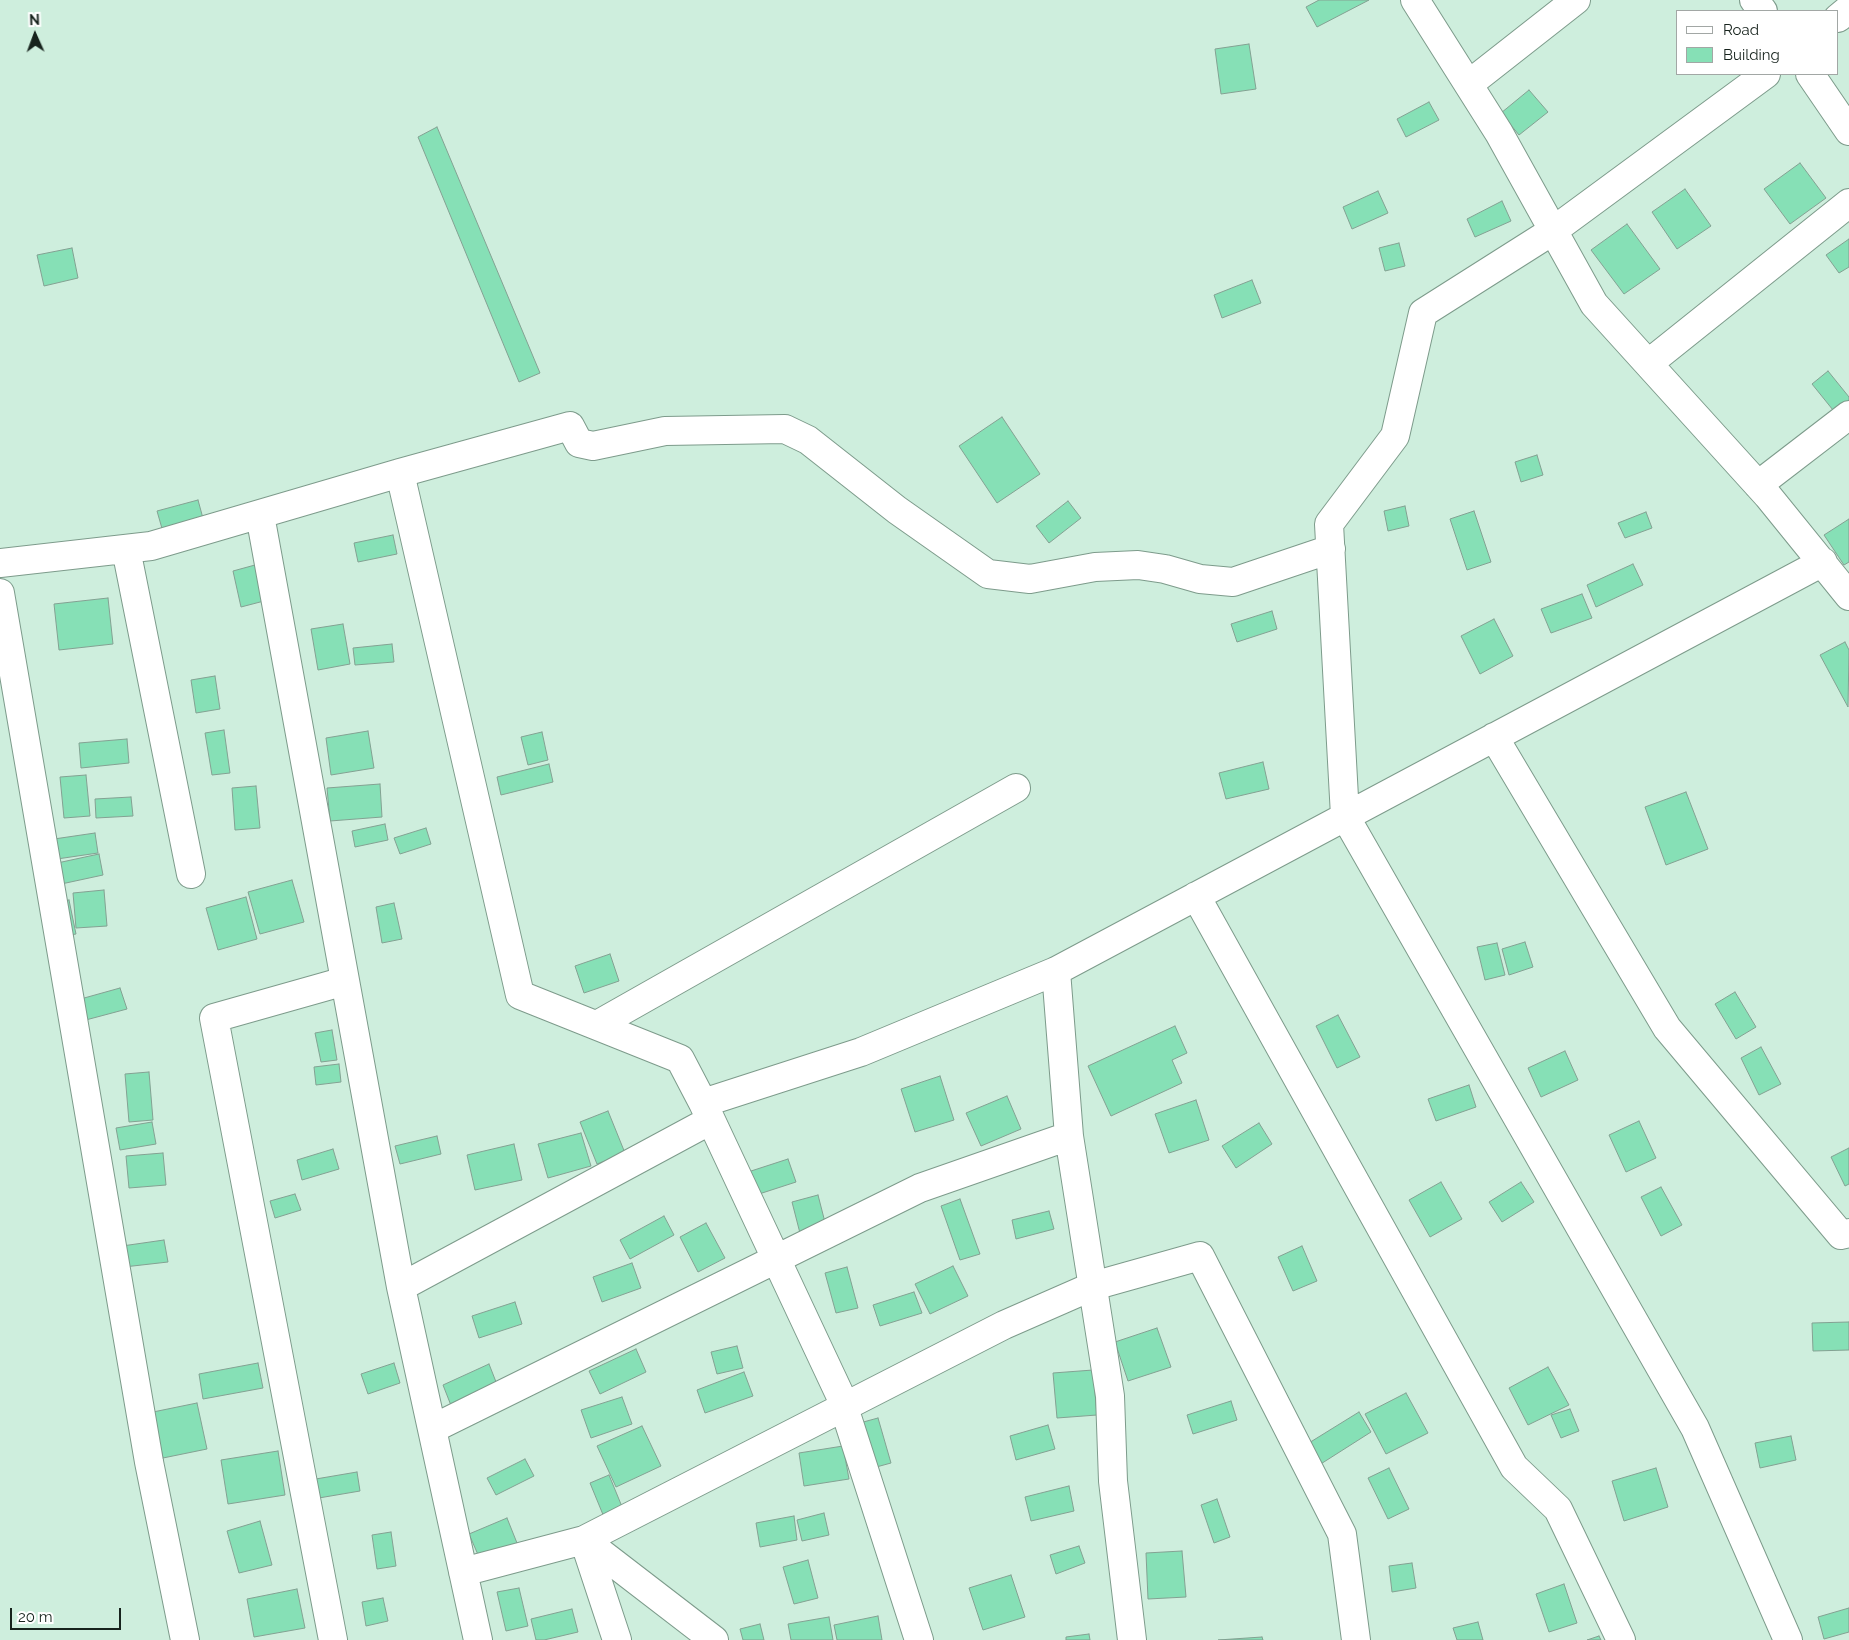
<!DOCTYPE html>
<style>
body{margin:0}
#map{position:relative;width:1849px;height:1640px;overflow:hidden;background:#ceeedd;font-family:Raleway,sans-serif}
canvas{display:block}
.legend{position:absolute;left:1676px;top:10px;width:162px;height:65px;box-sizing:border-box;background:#fff;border:1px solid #a2a7a5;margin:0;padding:6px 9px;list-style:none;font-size:15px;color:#17231d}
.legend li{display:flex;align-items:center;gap:10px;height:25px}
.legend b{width:25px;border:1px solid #a2a7a5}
.north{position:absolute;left:10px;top:10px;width:50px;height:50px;-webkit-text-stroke:4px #fff;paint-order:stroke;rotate:358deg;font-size:14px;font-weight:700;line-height:20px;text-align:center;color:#17231d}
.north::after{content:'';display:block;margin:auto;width:18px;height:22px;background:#17231d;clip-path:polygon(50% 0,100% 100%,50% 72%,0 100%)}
.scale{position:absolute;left:10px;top:1608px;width:111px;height:22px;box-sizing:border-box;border:2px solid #17231d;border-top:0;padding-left:6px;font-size:15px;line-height:18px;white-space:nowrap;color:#17231d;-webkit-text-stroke:4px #fff;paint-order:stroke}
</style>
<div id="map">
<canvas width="1849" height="1640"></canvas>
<ul class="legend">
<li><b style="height:6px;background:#fff"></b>Road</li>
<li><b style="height:14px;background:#86e0b6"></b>Building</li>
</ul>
<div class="north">N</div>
<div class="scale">20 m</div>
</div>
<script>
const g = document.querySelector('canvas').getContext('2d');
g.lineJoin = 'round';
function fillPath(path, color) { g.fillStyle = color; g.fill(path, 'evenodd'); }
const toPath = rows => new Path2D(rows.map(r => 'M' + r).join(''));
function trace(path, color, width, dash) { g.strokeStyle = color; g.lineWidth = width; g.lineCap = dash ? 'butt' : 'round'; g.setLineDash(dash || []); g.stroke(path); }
const building = toPath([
 [1319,0,1369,0,1317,27,1306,7,1319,0],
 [1249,44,1256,89,1221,94,1215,49,1249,44],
 [1529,90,1548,112,1519,135,1501,113,1529,90],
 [1429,102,1439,120,1406,137,1397,119,1429,102],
 [437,127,540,373,519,382,418,137,437,127],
 [1800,163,1826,198,1790,224,1764,189,1800,163],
 [1685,189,1711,226,1677,249,1652,212,1685,189],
 [1378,191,1388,213,1352,229,1343,207,1378,191],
 [1502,201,1511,221,1475,237,1467,219,1502,201],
 [1627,224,1660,269,1624,294,1591,250,1627,224],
 [1849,239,1849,267,1839,273,1826,255,1849,239],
 [1399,243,1405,266,1385,271,1379,248,1399,243],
 [72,248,78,278,44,286,37,255,72,248],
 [1252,280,1261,303,1222,318,1214,295,1252,280],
 [1828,371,1849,397,1849,406,1837,415,1812,384,1828,371],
 [1002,417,1040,474,997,503,959,446,1002,417],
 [1537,455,1543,475,1521,482,1515,462,1537,455],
 [198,500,204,522,163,532,157,511,198,500],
 [1068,501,1081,518,1049,543,1036,526,1068,501],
 [1405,506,1409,526,1388,531,1384,511,1405,506],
 [1474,511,1491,562,1467,570,1450,519,1474,511],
 [1646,512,1652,528,1625,538,1618,523,1646,512],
 [1849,519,1849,562,1844,565,1824,535,1849,519],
 [393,535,397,554,358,562,354,543,393,535],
 [1633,564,1643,585,1596,607,1587,585,1633,564],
 [255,565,264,601,241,607,233,571,255,565],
 [1582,594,1592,618,1551,633,1541,609,1582,594],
 [108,598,113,644,59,650,54,604,108,598],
 [1272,611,1277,629,1237,642,1231,624,1272,611],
 [1494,619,1513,656,1480,674,1461,636,1494,619],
 [343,624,350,664,318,670,311,629,343,624],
 [1845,642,1849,650,1848,707,1820,655,1845,642],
 [392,644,394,662,355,665,353,648,392,644],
 [215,676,220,709,196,713,191,680,215,676],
 [224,730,230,773,212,775,205,733,224,730],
 [368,731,374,768,331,775,326,738,368,731],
 [542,732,548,760,528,765,521,737,542,732],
 [127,739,129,763,81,768,79,743,127,739],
 [1263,762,1269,789,1226,799,1219,773,1263,762],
 [549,764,553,782,501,795,497,777,549,764],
 [86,775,90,816,64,818,60,777,86,775],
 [380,784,382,817,330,821,327,788,380,784],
 [256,786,260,828,235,830,232,788,256,786],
 [1686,792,1708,849,1666,865,1645,807,1686,792],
 [131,797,133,816,96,818,95,799,131,797],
 [385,824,388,840,355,847,352,831,385,824],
 [426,828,431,844,400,854,394,838,426,828],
 [95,833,98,853,57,859,54,839,95,833],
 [99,854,103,875,52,886,48,865,99,854],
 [292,880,304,922,260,934,248,892,292,880],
 [104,890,107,926,76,928,73,893,104,890],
 [246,897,257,939,218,950,206,908,246,897],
 [69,900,76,934,58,937,51,904,69,900],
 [394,903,402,939,382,943,376,907,394,903],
 [1525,942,1533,967,1509,975,1502,949,1525,942],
 [1497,943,1505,975,1485,980,1477,947,1497,943],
 [610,954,619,981,584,993,575,966,610,954],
 [120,988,127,1009,82,1021,77,1000,120,988],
 [1735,992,1756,1027,1736,1039,1715,1004,1735,992],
 [1338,1015,1360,1057,1337,1068,1316,1026,1338,1015],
 [1175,1026,1187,1053,1172,1060,1182,1083,1111,1116,1088,1066,1175,1026],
 [332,1030,337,1060,321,1062,315,1033,332,1030],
 [1761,1047,1781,1084,1759,1095,1741,1058,1761,1047],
 [1565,1051,1578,1080,1541,1097,1528,1068,1565,1051],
 [339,1064,341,1082,316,1085,314,1067,339,1064],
 [149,1072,153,1120,129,1122,125,1074,149,1072],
 [940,1076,954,1120,915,1132,901,1089,940,1076],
 [1469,1085,1476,1107,1436,1121,1428,1099,1469,1085],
 [1007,1096,1021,1129,981,1146,966,1113,1007,1096],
 [1196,1100,1209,1140,1169,1153,1155,1114,1196,1100],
 [608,1111,625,1153,597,1164,580,1122,608,1111],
 [1639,1121,1656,1158,1626,1172,1609,1135,1639,1121],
 [152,1122,156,1144,120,1150,116,1128,152,1122],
 [1259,1123,1272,1144,1236,1168,1222,1146,1259,1123],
 [581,1133,591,1166,548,1178,538,1144,581,1133],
 [437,1136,441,1154,400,1164,395,1146,437,1136],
 [514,1144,522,1180,475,1190,467,1155,514,1144],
 [1849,1148,1849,1184,1845,1186,1831,1157,1849,1148],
 [333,1149,339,1169,302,1180,297,1160,333,1149],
 [163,1153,166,1185,129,1188,126,1156,163,1153],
 [788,1159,796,1182,756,1195,748,1172,788,1159],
 [1441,1182,1462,1219,1430,1237,1409,1200,1441,1182],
 [1521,1182,1534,1202,1502,1222,1489,1202,1521,1182],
 [1661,1187,1682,1225,1661,1236,1641,1197,1661,1187],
 [295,1194,301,1210,275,1218,270,1201,295,1194],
 [818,1195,828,1234,802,1241,792,1202,818,1195],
 [960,1199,980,1254,960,1260,941,1206,960,1199],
 [1049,1211,1054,1229,1016,1239,1012,1220,1049,1211],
 [664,1216,674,1235,630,1259,620,1240,664,1216],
 [706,1223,725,1258,698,1272,680,1237,706,1223],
 [164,1240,168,1262,124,1267,122,1246,164,1240],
 [1302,1246,1317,1281,1293,1291,1278,1257,1302,1246],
 [632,1263,641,1288,602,1302,593,1277,632,1263],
 [953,1266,968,1296,930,1314,915,1284,953,1266],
 [847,1267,858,1308,836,1313,825,1273,847,1267],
 [914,1292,922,1313,880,1326,873,1305,914,1292],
 [515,1302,522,1324,479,1338,472,1316,515,1302],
 [1849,1322,1849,1350,1813,1351,1812,1323,1849,1322],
 [1157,1328,1171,1367,1128,1381,1115,1342,1157,1328],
 [737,1346,743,1368,717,1374,711,1352,737,1346],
 [636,1349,646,1372,600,1394,589,1371,636,1349],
 [258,1363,263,1388,203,1399,199,1374,258,1363],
 [394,1363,400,1383,368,1394,361,1374,394,1363],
 [489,1364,498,1387,452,1408,443,1385,489,1364],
 [1548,1367,1569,1405,1528,1425,1509,1388,1548,1367],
 [1093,1370,1097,1415,1057,1418,1053,1373,1093,1370],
 [744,1372,753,1396,705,1413,697,1390,744,1372],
 [1406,1393,1428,1433,1386,1454,1365,1414,1406,1393],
 [622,1397,632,1424,591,1438,581,1410,622,1397],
 [1231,1401,1237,1420,1193,1434,1187,1415,1231,1401],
 [197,1403,207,1449,163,1458,153,1412,197,1403],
 [1570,1409,1579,1431,1561,1438,1551,1415,1570,1409],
 [1359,1412,1371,1432,1316,1467,1304,1446,1359,1412],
 [878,1418,891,1463,869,1469,856,1424,878,1418],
 [1048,1425,1055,1449,1016,1460,1010,1436,1048,1425],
 [642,1426,661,1466,616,1487,597,1446,642,1426],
 [1791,1436,1796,1460,1760,1468,1755,1443,1791,1436],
 [843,1446,849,1479,804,1486,799,1453,843,1446],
 [278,1451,285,1495,228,1504,221,1460,278,1451],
 [525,1459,534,1476,496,1495,487,1478,525,1459],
 [1389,1468,1409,1509,1388,1519,1368,1478,1389,1468],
 [1656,1468,1668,1507,1624,1521,1612,1481,1656,1468],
 [357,1472,360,1491,307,1500,304,1481,357,1472],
 [609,1475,625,1514,606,1522,590,1483,609,1475],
 [1069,1486,1074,1511,1031,1521,1025,1497,1069,1486],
 [1217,1499,1230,1537,1214,1543,1201,1505,1217,1499],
 [824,1513,829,1535,802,1541,797,1520,824,1513],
 [794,1516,797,1540,760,1547,756,1523,794,1516],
 [507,1518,523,1558,486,1573,469,1534,507,1518],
 [260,1521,272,1565,239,1573,227,1531,260,1521],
 [391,1532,396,1566,377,1569,372,1535,391,1532],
 [1079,1546,1085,1563,1056,1574,1050,1555,1079,1546],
 [1182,1551,1186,1597,1148,1599,1146,1553,1182,1551],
 [808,1560,818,1598,794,1604,783,1567,808,1560],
 [1412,1563,1416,1588,1392,1592,1389,1566,1412,1563],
 [1011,1575,1025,1617,983,1630,969,1588,1011,1575],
 [1564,1584,1577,1623,1549,1632,1536,1594,1564,1584],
 [519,1588,528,1626,506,1631,497,1592,519,1588],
 [297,1589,305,1628,254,1637,247,1599,297,1589],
 [383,1598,388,1621,366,1626,362,1602,383,1598],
 [1849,1608,1849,1632,1824,1639,1818,1617,1849,1608],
 [572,1609,578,1632,544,1640,536,1640,531,1619,572,1609],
 [878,1616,882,1640,837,1640,834,1625,878,1616],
 [829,1617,833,1640,791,1640,788,1624,829,1617],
 [1478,1622,1483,1640,1457,1640,1453,1628,1478,1622],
 [760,1624,764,1640,743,1640,740,1629,760,1624],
 [1089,1634,1090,1640,1066,1640,1066,1637,1089,1634],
 [1599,1636,1601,1640,1587,1640,1599,1636],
 [1262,1637,1263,1640,1218,1640,1262,1637]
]);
fillPath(building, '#86e0b6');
trace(building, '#83a192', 1);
const minor = toPath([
 [1415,0,1499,133,1594,304,1768,496,1849,596],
 [1754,0,1763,11],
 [1838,18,1849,9],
 [1766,74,1554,230,1423,313,1395,436,1329,524,1345,816,1695,1428,1788,1640],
 [1810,74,1849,131],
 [1469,84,1576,0],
 [1649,363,1849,203],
 [400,473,520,995,680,1059,703,1103,840,1395,919,1640],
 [1758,485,1849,415],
 [260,515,401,1287,478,1640],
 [126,549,191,874],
 [0,563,151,546,400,473,570,426,579,443,593,446,665,431,785,429,808,440,897,510,988,574,1030,579,1095,567,1138,565,1165,569,1200,579,1233,582,1331,549],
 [0,593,149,1462,185,1640],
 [1494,737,1667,1028,1841,1235,1849,1233],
 [1196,896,1514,1467,1558,1509,1621,1640],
 [1056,971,1069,1136],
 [597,1025,1016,788],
 [703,1103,861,1052,1056,971,1823,562],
 [401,1287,711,1120],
 [432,1429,920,1188,1069,1136,1110,1396,1113,1481,1132,1640],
 [463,1572,584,1540,714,1640],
 [333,1640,214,1018,345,981],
 [617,1640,584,1540,1004,1325,1093,1286,1200,1256,1342,1534,1356,1640]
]);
trace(minor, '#7d9b8b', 30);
trace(minor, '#fff', 28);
</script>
